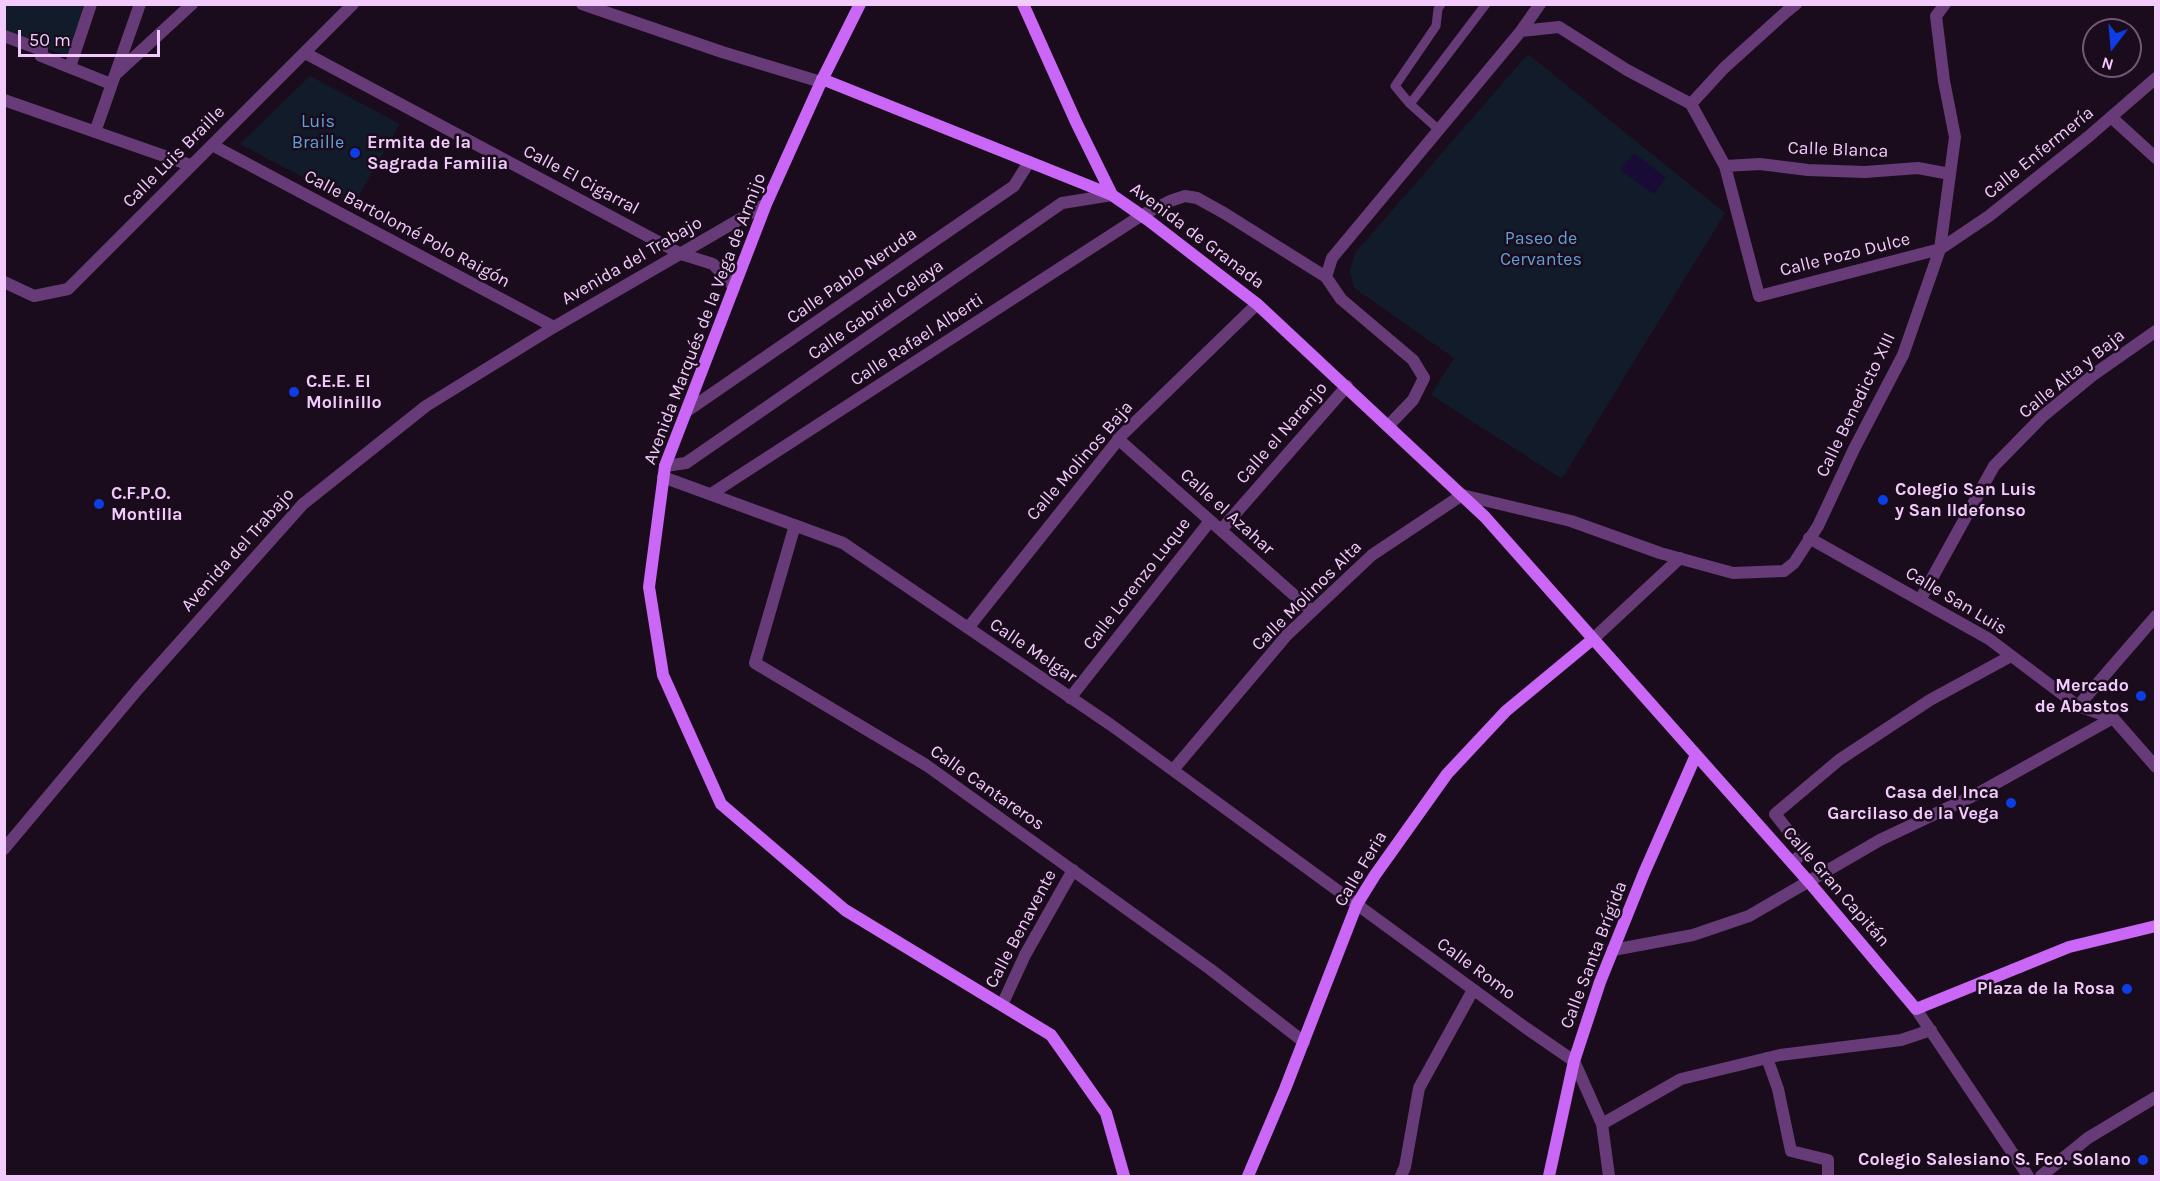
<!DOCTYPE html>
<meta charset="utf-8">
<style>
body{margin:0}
#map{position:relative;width:2160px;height:1181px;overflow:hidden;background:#1a0c1c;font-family:Karla,sans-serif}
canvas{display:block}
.frame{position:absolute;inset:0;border:6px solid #f2cafc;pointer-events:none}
.north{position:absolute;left:2082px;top:18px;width:60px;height:60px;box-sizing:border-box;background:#1a0c1c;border:2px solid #705876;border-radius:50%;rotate:196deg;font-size:16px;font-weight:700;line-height:24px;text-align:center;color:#f2cafc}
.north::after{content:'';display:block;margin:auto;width:21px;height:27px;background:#0d3ee5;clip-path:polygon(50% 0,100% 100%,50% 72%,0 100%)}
.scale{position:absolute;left:18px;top:30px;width:142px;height:27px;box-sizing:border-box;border:3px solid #f2cafc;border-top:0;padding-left:8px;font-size:18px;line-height:21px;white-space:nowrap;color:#f2cafc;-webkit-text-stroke:4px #1a0c1c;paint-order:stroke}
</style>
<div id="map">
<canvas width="2160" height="1181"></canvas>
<div class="frame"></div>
<div class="north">N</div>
<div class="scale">50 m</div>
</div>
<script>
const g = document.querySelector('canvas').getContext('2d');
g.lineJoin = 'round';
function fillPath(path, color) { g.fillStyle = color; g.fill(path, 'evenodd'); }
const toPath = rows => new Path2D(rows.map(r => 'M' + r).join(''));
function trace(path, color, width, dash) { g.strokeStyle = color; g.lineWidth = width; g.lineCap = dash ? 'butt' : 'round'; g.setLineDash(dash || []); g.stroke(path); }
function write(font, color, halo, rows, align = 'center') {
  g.font = font + ' Karla,sans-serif'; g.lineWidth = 5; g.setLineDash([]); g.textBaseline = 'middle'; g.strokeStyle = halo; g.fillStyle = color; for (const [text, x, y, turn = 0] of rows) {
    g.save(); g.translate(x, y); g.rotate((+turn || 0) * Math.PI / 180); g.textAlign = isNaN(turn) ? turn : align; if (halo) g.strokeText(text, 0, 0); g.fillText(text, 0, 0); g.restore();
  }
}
fillPath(toPath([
 [5,5,87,5,68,56,5,34],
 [1528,54,1725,213,1562,479,1431,395,1454,358,1354,288,1350,271,1355,253],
 [310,76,400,124,354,204,240,144]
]), '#121b29');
fillPath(toPath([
 [1634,153,1666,178,1654,194,1620,170]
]), '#190b36');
trace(toPath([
 [1410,104,1486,4],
 [1439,130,1410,104,1395,86,1436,26,1438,9,1441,4]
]), '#673a78', 9);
trace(toPath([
 [582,4,722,52,821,82],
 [1521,31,1559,27,1627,70,1691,104,1725,166,1759,296,1940,249,1989,216,2088,137,2156,78],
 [4,36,42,50,41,56,111,84],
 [305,53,681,254,713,264,734,287],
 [70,67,91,4],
 [116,74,192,4],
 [4,100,190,165],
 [1691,104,1724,68,1786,12,1796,4],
 [2111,117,2156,158],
 [95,132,140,4],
 [212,145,554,327],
 [1725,166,1760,164,1808,170,1865,172,1918,168,1950,174],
 [4,282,34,296,68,289,353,4],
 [687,411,1014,186,1029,162],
 [1389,425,1413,400,1424,378,1413,360,1341,299,1326,277,1332,258,1521,31,1540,4],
 [1118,439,1312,611],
 [665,466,686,463,1062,203,1112,195],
 [663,477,843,543,1111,725,1526,1028,1574,1061,1602,1124,1609,1176],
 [711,494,1142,215,1170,201,1185,196,1197,198,1224,213,1326,277],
 [795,525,755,663,926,765,1210,969,1304,1042],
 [1221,530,1347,386],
 [1809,538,1989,639,2078,706,2113,718,2156,767],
 [1920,600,1994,466,2043,416,2093,375,2156,331],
 [968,628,1122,435,1257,304],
 [1593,639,1680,558],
 [1070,698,1210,521],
 [2078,706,2156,616],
 [1173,770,1287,635,1372,555,1462,495,1571,521,1660,553,1733,573,1784,571,1794,563,1818,526,1854,449,1903,355,1940,249,1955,137,1944,81,1936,16,1945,4],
 [4,849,138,689,303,504,426,406,554,327,766,204],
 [1792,862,1805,852,1775,814,1839,760,1930,700,2011,656],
 [1613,950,1693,935,1749,916,1880,840,1975,795,2113,718],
 [1002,1005,1025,955,1073,870],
 [1916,1009,2028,1176],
 [1767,1058,1778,1089,1791,1151,1828,1160,1828,1176],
 [1602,1124,1681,1079,1780,1055,1901,1040,1931,1030],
 [1401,1176,1405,1167,1419,1088,1473,990],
 [2041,1176,2088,1138,2156,1097]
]), '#673a78', 12);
trace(toPath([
 [860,4,821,82,766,204,665,466,649,587,663,675,721,804,845,910,1051,1035,1106,1113,1124,1176],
 [1023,4,1076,122,1112,195],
 [822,79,1112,195,1148,220,1257,304,1485,517,1809,882,1916,1009,2069,947,2156,926],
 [1248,1176,1285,1089,1357,904,1375,875,1447,774,1506,711,1593,639],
 [1549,1176,1574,1061,1600,982,1644,873,1696,755]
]), '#cb67f6', 12);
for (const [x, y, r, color] of [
 [355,153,6,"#0d3ee5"],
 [294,392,6,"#0d3ee5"],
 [1883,500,6,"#0d3ee5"],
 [99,504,6,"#0d3ee5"],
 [2141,696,6,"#0d3ee5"],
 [2011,803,6,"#0d3ee5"],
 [2127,989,6,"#0d3ee5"],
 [2143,1160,6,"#0d3ee5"]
]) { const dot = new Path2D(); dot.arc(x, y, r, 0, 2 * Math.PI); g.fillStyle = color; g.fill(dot); trace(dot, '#1a0c1c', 2); }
write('18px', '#5ca2d7', '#1a0c1c', [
 ["Luis",318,122],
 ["Braille",318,143],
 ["Paseo de",1541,239],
 ["Cervantes",1541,260]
]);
write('bold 18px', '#f2cafc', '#1a0c1c', [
 ["Ermita de la",367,143],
 ["Sagrada Familia",367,164],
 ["C.E.E. El",306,382],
 ["Molinillo",306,403],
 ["Colegio San Luis",1895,490],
 ["y San Ildefonso",1895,511],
 ["C.F.P.O.",111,494],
 ["Montilla",111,515],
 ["Mercado",2129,686,"right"],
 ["de Abastos",2129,707,"right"],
 ["Casa del Inca",1999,793,"right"],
 ["Garcilaso de la Vega",1999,814,"right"],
 ["Plaza de la Rosa",2115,989,"right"],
 ["Colegio Salesiano S. Fco. Solano",2131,1160,"right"]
], 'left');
write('18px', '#f2cafc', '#1a0c1c', [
 ["Calle Blanca",1838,150,2],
 ["Calle Enfermería",2039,153,-39],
 ["Calle Luis Braille",174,157,-45],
 ["Calle El Cigarral",581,180,28],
 ["Calle Bartolomé Polo Raigón",407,229,28],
 ["Avenida de Granada",1197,236,37],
 ["Calle Pozo Dulce",1845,255,-14],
 ["Avenida del Trabajo",632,261,-30],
 ["Calle Pablo Neruda",852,276,-35],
 ["Calle Gabriel Celaya",876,310,-35],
 ["Avenida Marqués de la Vega de Armijo",705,319,-69],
 ["Calle Rafael Alberti",917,340,-33],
 ["Calle Alta y Baja",2072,374,-39],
 ["Calle Benedicto XIII",1856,405,-64],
 ["Calle el Naranjo",1282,433,-49],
 ["Calle Molinos Baja",1080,461,-49],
 ["Calle el Azahar",1227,512,42],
 ["Avenida del Trabajo",238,550,-48],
 ["Calle Lorenzo Luque",1137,584,-52],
 ["Calle Molinos Alta",1307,596,-45],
 ["Calle San Luis",1956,601,31],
 ["Calle Melgar",1033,651,34],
 ["Calle Cantareros",987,788,35],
 ["Calle Feria",1361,869,-59],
 ["Calle Gran Capitán",1836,887,49],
 ["Calle Benavente",1021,929,-62],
 ["Calle Santa Brígida",1594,955,-69],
 ["Calle Romo",1476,969,36]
]);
</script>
